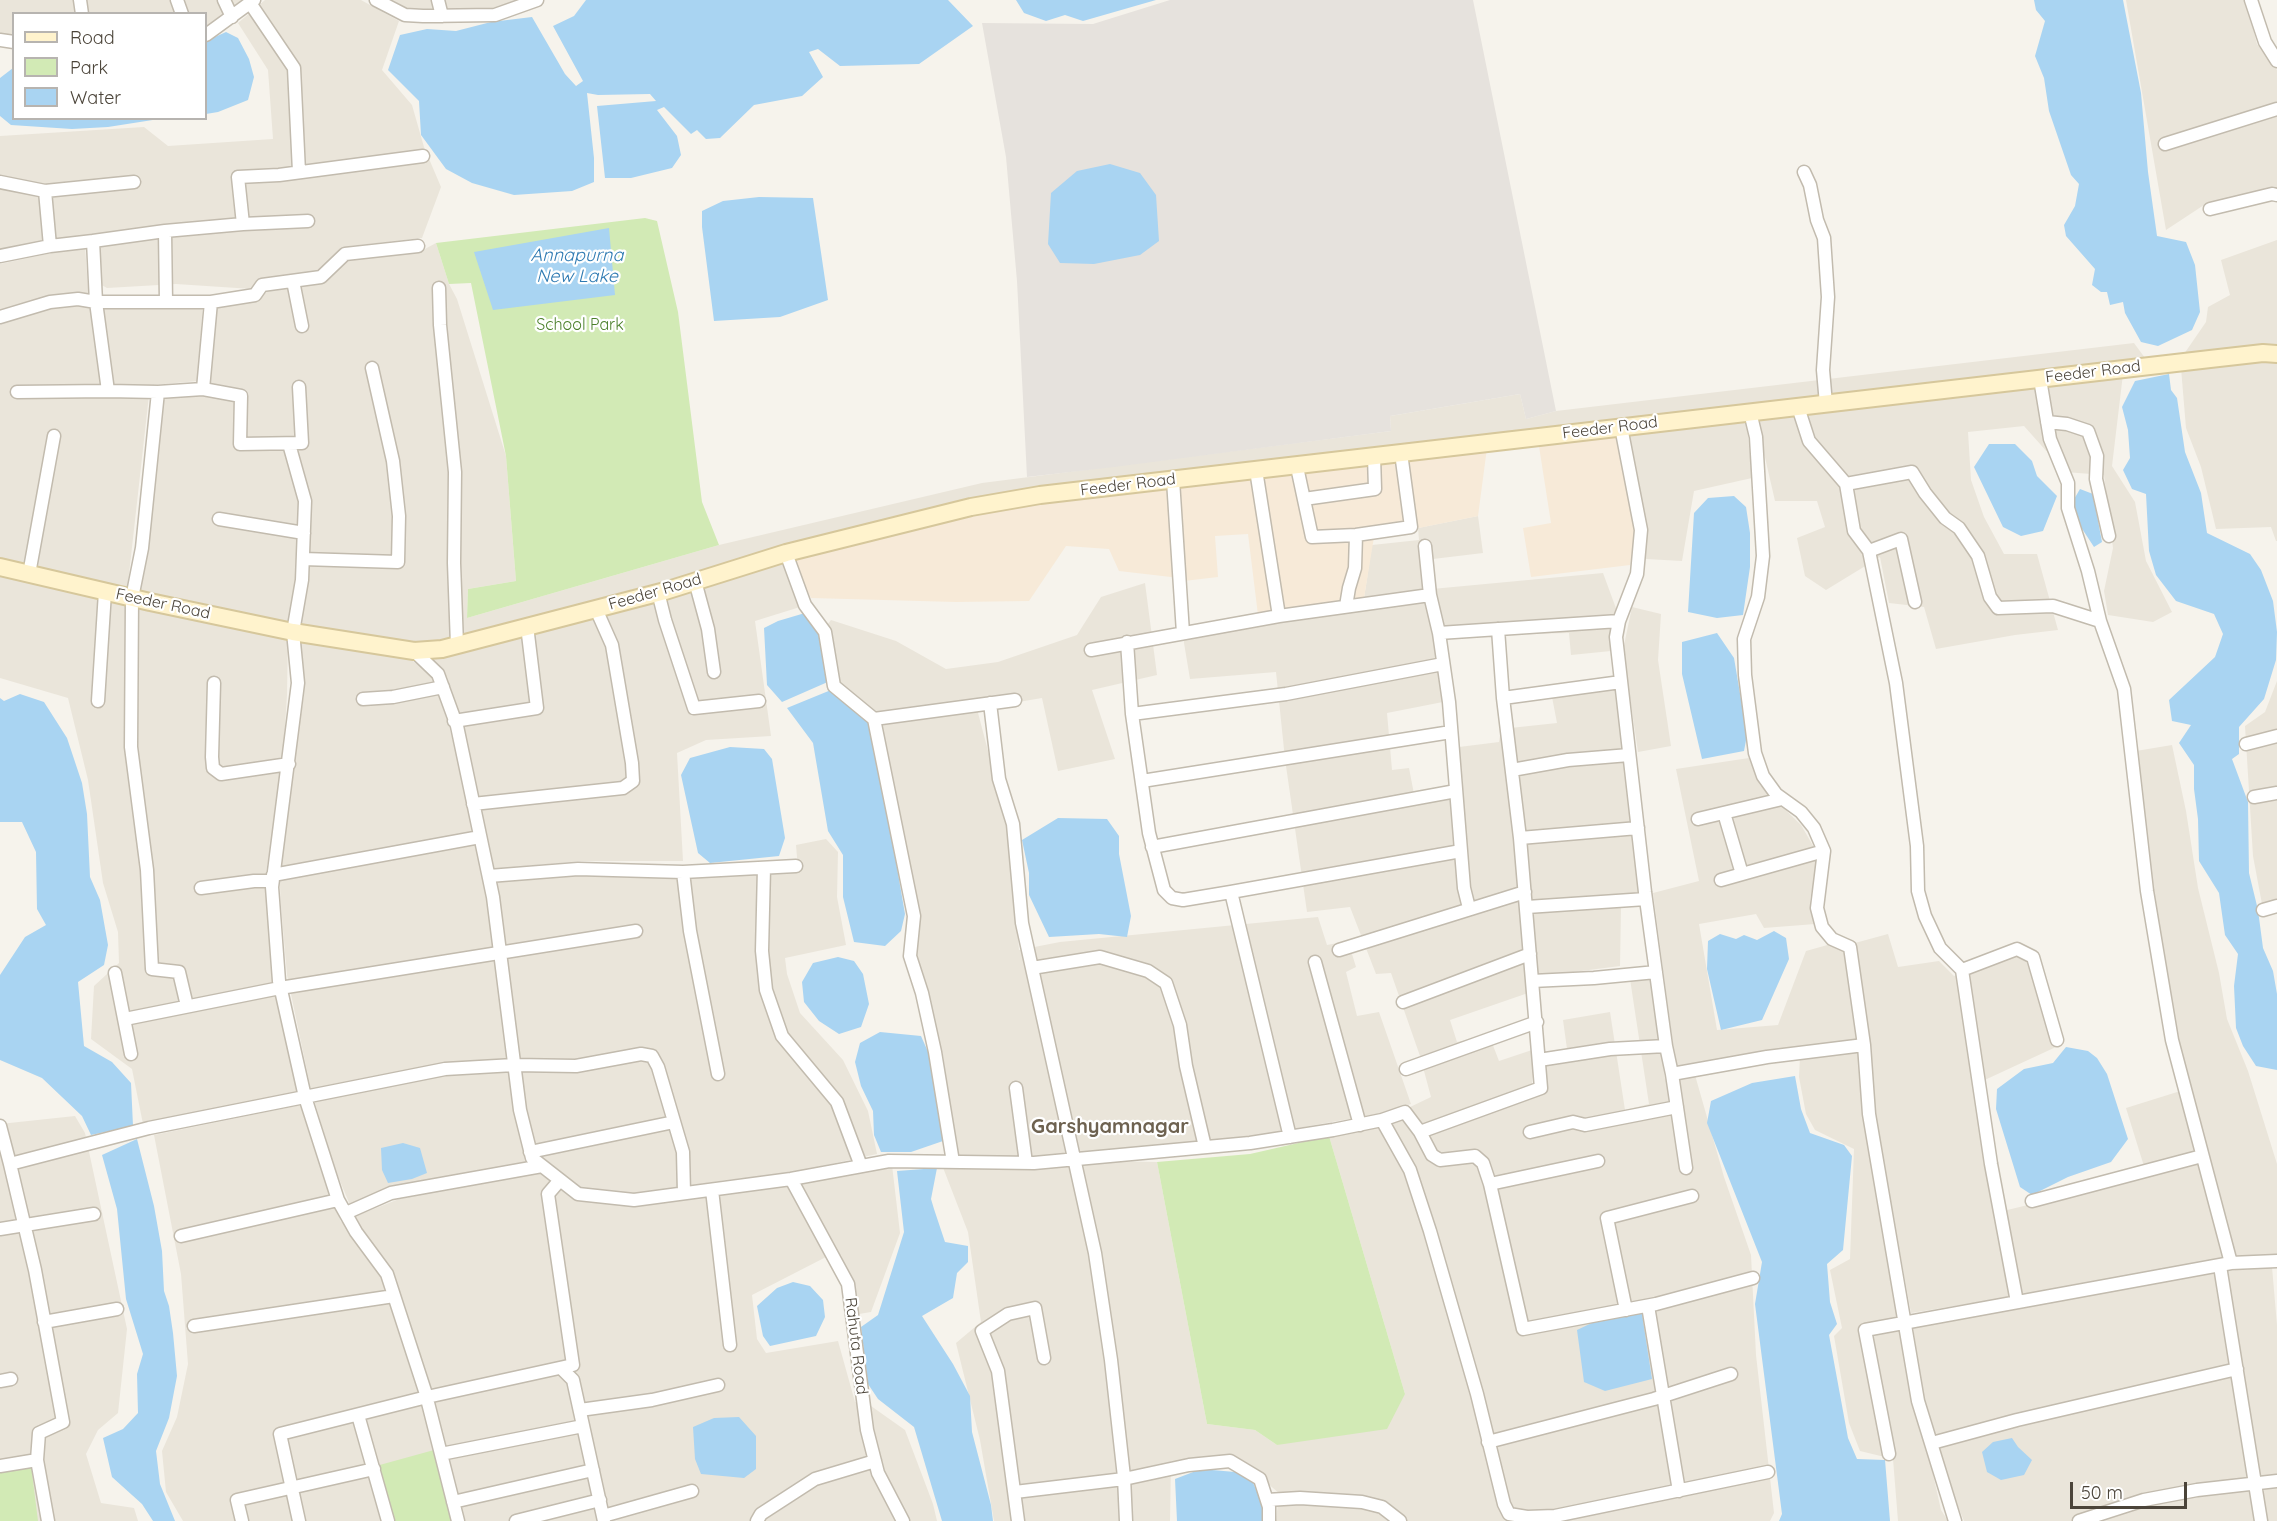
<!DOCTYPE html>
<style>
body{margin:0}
#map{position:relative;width:2277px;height:1521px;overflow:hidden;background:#f6f3ec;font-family:Quicksand,sans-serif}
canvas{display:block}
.legend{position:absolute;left:12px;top:12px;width:195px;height:108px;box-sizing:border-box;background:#fff;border:2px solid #b7b4b0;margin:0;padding:8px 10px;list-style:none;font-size:18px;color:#4b4439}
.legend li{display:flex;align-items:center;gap:12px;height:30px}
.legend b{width:30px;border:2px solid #b7b4b0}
.scale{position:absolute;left:2070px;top:1482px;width:117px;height:27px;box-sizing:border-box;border:3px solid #4b4439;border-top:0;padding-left:8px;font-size:18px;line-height:21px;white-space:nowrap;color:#4b4439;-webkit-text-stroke:4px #fff;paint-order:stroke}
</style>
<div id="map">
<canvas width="2277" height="1521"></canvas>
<ul class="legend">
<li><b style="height:8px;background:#fff3cd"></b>Road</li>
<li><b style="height:16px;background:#d2eab5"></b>Park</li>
<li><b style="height:16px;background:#a9d4f2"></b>Water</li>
</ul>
<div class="scale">50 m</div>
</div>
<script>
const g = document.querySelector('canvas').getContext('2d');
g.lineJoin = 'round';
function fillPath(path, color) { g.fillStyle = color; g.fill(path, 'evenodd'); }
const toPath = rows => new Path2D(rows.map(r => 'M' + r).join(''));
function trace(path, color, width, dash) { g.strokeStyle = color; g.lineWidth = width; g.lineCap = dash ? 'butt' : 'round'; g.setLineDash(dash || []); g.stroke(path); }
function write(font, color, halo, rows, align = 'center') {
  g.font = font + ' Quicksand,sans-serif'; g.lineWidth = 4.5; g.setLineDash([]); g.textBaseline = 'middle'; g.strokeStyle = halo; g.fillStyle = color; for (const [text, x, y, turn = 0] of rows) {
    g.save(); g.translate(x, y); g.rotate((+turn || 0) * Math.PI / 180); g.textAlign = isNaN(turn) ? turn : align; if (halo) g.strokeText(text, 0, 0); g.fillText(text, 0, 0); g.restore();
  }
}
fillPath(toPath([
 [0,0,242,0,206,29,206,14,14,14,13,37,0,35],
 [265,0,361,0,399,21,382,70,412,105,424,147,441,187,422,238,350,246,317,273,262,278,252,289,176,284,107,288,98,283,93,236,0,252,0,136,144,127,168,146,273,139,268,70,238,23],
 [390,0,519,0,498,8,408,9],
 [2126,0,2246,0,2257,44,2277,70,2277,201,2272,187,2204,205,2166,230],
 [2277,240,2277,346,2184,354,2206,322,2208,307,2230,295,2221,260],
 [436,243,449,284,457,299,506,456,516,581,468,589,467,618,719,545,982,483,1391,431,1390,416,1520,394,1526,419,1556,411,2134,343,2145,358,1947,383,1119,479,761,555,463,635,417,645,303,627,139,593,147,558,163,397,207,396,217,301,326,280,344,261,423,250],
 [85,246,89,302,203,299,198,381,153,385,149,395,127,592,0,561,0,264],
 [2277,359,2277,541,2276,541,2271,527,2216,529,2201,467,2186,428,2181,368],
 [2123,374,2112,466,2135,502,2146,561,2172,612,2153,622,2108,615,2104,591,2113,548,2104,475,2065,472,2024,426,1968,432,1971,480,1984,517,2004,554,2037,554,2058,630,2015,635,1936,649,1924,607,1889,603,1880,557,1826,590,1805,576,1797,538,1825,527,1817,501,1775,501,1756,418],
 [1746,415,1752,478,1694,491,1682,561,1646,559,1646,531,1627,431],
 [1478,516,1483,553,1433,559,1432,589,1603,573,1617,611,1611,651,1571,655,1569,633,1446,636,1453,700,1387,713,1392,770,1409,768,1414,794,1463,786,1459,747,1499,742,1501,729,1557,723,1552,697,1616,687,1641,904,1621,907,1620,966,1527,978,1528,993,1450,1020,1457,1042,1489,1035,1499,1061,1535,1049,1532,1084,1423,1125,1408,1108,1431,1097,1420,1056,1391,973,1376,974,1350,907,1307,912,1285,759,1276,672,1190,679,1183,637,1367,610,1364,598,1372,545,1419,540,1418,528],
 [783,558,800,607,755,621,771,736,706,740,677,753,683,861,582,861,492,869,447,677,425,654],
 [0,576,145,610,288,636,287,695,282,774,266,873,272,980,298,1092,143,1124,132,1069,91,1039,94,986,119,963,118,932,103,883,88,780,68,698,0,678],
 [1145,583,1157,675,1092,690,1115,759,1058,771,1042,698,977,709,1009,831,1019,950,1060,942,1318,917,1327,945,1348,941,1356,967,1346,972,1357,1016,1379,1012,1411,1104,1383,1113,1241,1138,1040,1157,957,1156,943,1055,914,958,893,798,876,712,835,683,826,626,831,620,896,641,946,669,998,662,1077,635,1101,597],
 [1632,607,1661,614,1658,660,1671,746,1638,752,1623,650],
 [299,639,409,658,432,676,449,725,473,821,487,895,506,1051,525,1162,381,1190,350,1205,335,1169,311,1090,287,975,281,906,279,868,304,694],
 [2277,681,2277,900,2262,904,2253,856,2245,726,2265,712],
 [2172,745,2186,811,2198,888,2219,973,2227,1019,2248,1071,2277,1164,2277,1254,1911,1313,1875,1115,1855,943,1888,934,1898,967,1939,961,1954,976,2015,955,2029,960,2056,1047,1976,1084,1995,1213,2147,1176,2126,1108,2190,1088,2174,1034,2151,881,2136,751],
 [1749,758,1760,785,1801,825,1819,856,1810,900,1815,924,1764,928,1756,914,1699,924,1717,1030,1778,1025,1806,951,1831,944,1845,952,1859,1041,1676,1067,1653,893,1699,881,1676,769],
 [826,839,838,852,837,897,846,945,785,958,787,974,800,1013,843,1060,868,1111,877,1154,785,1174,726,1180,630,1195,577,1187,537,1154,523,1100,496,881,583,873,798,869,796,845],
 [1652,976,1665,1079,1695,1075,1724,1177,1751,1255,1756,1355,1774,1513,1770,1521,1276,1521,1279,1493,1238,1459,1171,1461,1170,1521,994,1521,980,1440,956,1343,981,1322,968,1232,942,1165,1028,1169,1101,1161,1157,1162,1207,1424,1255,1430,1277,1445,1405,1394,1329,1136,1404,1120,1418,1139,1540,1093,1541,1053,1567,1049,1563,1020,1610,1012,1625,1110,1649,1104,1630,979],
 [1860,1051,1926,1443,1941,1510,1948,1521,1898,1521,1893,1459,1860,1451,1849,1423,1834,1336,1842,1328,1830,1270,1850,1259,1854,1149,1815,1130,1806,1114,1799,1077,1800,1057],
 [301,1105,341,1222,399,1199,538,1172,571,1198,626,1206,722,1194,892,1165,900,1233,871,1312,859,1314,841,1255,826,1257,752,1295,757,1339,766,1353,838,1341,855,1402,871,1406,905,1430,933,1504,937,1521,183,1521,166,1492,162,1451,177,1417,188,1364,181,1274,154,1135],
 [75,1116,85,1133,127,1329,118,1413,98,1430,86,1454,101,1503,134,1508,138,1521,0,1521,0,1124],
 [2272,1267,2277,1325,2277,1521,1964,1521,1948,1482,1925,1405,1913,1327,2214,1272]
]), '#eae5da');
fillPath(toPath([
 [1617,431,1636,529,1630,565,1531,577,1523,528,1551,523,1538,440],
 [1487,448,1478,516,1374,537,1364,598,1258,615,1248,534,1215,536,1218,577,1184,581,1171,577,1119,571,1109,549,1066,546,1029,601,956,602,811,598,791,557,975,511,1049,503,1155,486]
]), '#f7ead8');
fillPath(toPath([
 [1170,0,1473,0,1556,411,1526,419,1520,394,1390,416,1391,431,1114,467,1027,477,1017,281,1006,157,982,23,1093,24]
]), '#e6e2dd');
fillPath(toPath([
 [645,218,657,221,678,312,702,502,719,545,467,618,468,589,516,581,506,456,471,283,449,284,436,243],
 [1329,1136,1405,1394,1387,1429,1277,1445,1255,1430,1207,1424,1157,1162,1250,1154],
 [434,1450,454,1521,391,1521,376,1466],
 [31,1465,38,1521,0,1521,0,1472]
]), '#d2eab5');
fillPath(toPath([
 [586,0,948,0,973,26,919,64,840,66,818,49,809,52,823,77,802,96,754,105,720,138,706,139,697,130,691,134,664,107,657,110,677,136,681,155,672,168,631,178,605,178,597,106,656,101,650,94,598,95,587,93,594,158,594,182,572,191,514,195,472,183,446,169,421,135,419,101,388,70,400,35,427,29,456,31,491,22,532,17,565,74,576,86,583,81,553,26,574,16],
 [1016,0,1156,0,1083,21,1065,15,1046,21,1024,13],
 [2034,0,2123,0,2141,93,2148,172,2157,236,2186,242,2195,265,2200,312,2192,330,2158,346,2141,342,2125,313,2123,302,2110,305,2107,292,2101,292,2092,285,2095,269,2066,236,2064,225,2075,206,2079,184,2071,175,2049,111,2044,78,2035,56,2045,21,2036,10],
 [226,32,238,38,249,59,254,77,248,100,218,112,206,114,206,41],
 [13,68,14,118,159,119,108,127,72,129,11,125,0,116,0,78],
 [1110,164,1140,173,1156,195,1159,241,1140,255,1094,264,1060,263,1048,244,1051,193,1077,171],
 [759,197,813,198,828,300,780,317,714,321,702,227,702,211,723,201],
 [609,228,615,295,493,310,474,252],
 [2169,374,2171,390,2177,398,2185,452,2201,493,2207,533,2250,554,2261,570,2273,601,2277,632,2276,660,2264,699,2239,727,2239,754,2232,759,2248,802,2249,873,2258,910,2263,948,2273,971,2277,994,2277,1070,2256,1066,2243,1046,2236,1028,2234,986,2238,954,2225,935,2219,893,2199,861,2198,819,2194,789,2194,765,2179,743,2191,725,2172,721,2169,700,2215,657,2223,634,2214,614,2176,601,2156,575,2149,551,2146,494,2132,489,2123,470,2130,458,2128,430,2122,407,2135,381],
 [1989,444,2015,444,2032,461,2037,476,2057,496,2043,531,2021,536,2003,527,1974,467],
 [2080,489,2093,494,2102,542,2094,547,2075,518,2073,501],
 [1734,496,1746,507,1750,533,1750,567,1743,615,1717,618,1688,612,1694,513,1708,498],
 [805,613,822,637,830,681,782,702,767,685,764,628,778,621],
 [1717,633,1734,658,1747,735,1744,751,1702,759,1682,674,1682,642],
 [831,690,872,723,905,914,901,931,885,946,854,942,843,897,843,855,828,831,813,743,787,708],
 [20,694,44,702,67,738,82,783,87,814,90,877,100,900,108,945,104,965,78,982,84,1046,112,1062,131,1083,133,1126,91,1135,82,1116,42,1078,0,1060,0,975,25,937,46,925,37,909,36,852,22,822,0,822,0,698,4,701],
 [730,747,764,749,772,759,785,838,779,856,710,863,698,853,681,775,690,758],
 [1058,818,1107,819,1119,836,1119,854,1131,916,1127,937,1099,934,1049,937,1029,895,1029,873,1022,840],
 [1774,931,1786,938,1789,959,1762,1020,1721,1030,1707,969,1708,941,1720,934,1736,939,1744,935,1757,940],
 [838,957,854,961,863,974,869,1004,861,1027,839,1034,819,1021,804,1002,802,982,813,963],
 [880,1032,921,1036,933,1063,943,1109,943,1141,911,1152,881,1152,874,1135,873,1111,861,1086,855,1062,860,1043],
 [2066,1047,2088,1051,2097,1058,2107,1074,2128,1139,2111,1162,2068,1177,2032,1195,2020,1187,1996,1109,1997,1089,2024,1069,2053,1063],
 [1795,1076,1801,1109,1810,1133,1844,1145,1852,1156,1843,1250,1827,1264,1830,1302,1837,1324,1829,1335,1848,1438,1857,1459,1885,1460,1890,1521,1779,1521,1782,1514,1755,1304,1762,1262,1707,1123,1711,1101,1752,1083],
 [137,1139,154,1206,162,1251,164,1291,169,1306,173,1333,177,1376,169,1418,156,1451,160,1484,175,1521,153,1521,142,1504,112,1477,103,1438,123,1429,138,1413,137,1374,143,1354,126,1299,117,1209,102,1155],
 [403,1143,420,1148,427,1173,412,1179,388,1183,382,1170,381,1148],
 [937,1168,931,1199,934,1209,945,1242,968,1246,968,1262,957,1273,953,1298,922,1316,953,1364,970,1396,972,1432,991,1505,993,1521,942,1521,914,1427,878,1399,868,1384,861,1327,878,1315,904,1232,897,1171],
 [793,1282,810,1286,823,1300,825,1317,816,1336,770,1346,763,1336,757,1306,777,1288],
 [1629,1313,1642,1314,1652,1379,1605,1391,1584,1382,1577,1330,1598,1320],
 [739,1417,756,1436,756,1469,744,1478,701,1474,695,1459,693,1427,714,1418],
 [2012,1438,2018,1447,2032,1460,2024,1475,2001,1480,1987,1472,1982,1452,1993,1442],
 [1201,1469,1235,1472,1252,1480,1261,1502,1264,1521,1177,1521,1175,1479]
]), '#a9d4f2');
const street = toPath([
 [80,0,82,14],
 [177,0,182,14],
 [224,0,232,17],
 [376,0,405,15,423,16,495,15,537,0],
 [438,0,442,16],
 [2251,0,2265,42,2277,61],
 [250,3,294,68,299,172],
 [206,35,254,0],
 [0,40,14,42],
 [2165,144,2277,109],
 [1804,172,1810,185,1817,220,1824,238,1828,297,1823,370,1826,404],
 [0,182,45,191,134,182],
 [45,191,50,246],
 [2210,209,2272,194,2277,195],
 [243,224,238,177,279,175,423,156],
 [93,241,165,231],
 [0,256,50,246,93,241,96,302,211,302,255,295,262,285,321,277,345,254,418,246],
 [293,281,302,326],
 [439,288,440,325,455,472,454,563,457,645],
 [166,302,165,231,243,224,308,221],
 [0,317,50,302,78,299,96,302,108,391,158,392,203,389,241,396,240,444,302,443,299,387],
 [2040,379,2050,439,2068,483,2068,508,2088,571,2100,621,2124,689,2147,891,2172,1040,2231,1263],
 [203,389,211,302],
 [17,392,108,391],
 [158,392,142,548,132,598,131,747,147,870,152,969,179,972,187,1006],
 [1798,407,1809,441,1846,484,1854,531,1869,551,1896,683,1917,846,1918,891,1925,916,1940,948,1962,970],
 [1750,412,1756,437,1763,556,1758,597,1744,639,1745,675,1755,753,1763,776,1776,794,1801,812,1814,828,1824,851,1817,908,1822,927,1832,939,1850,947,1864,1045,1869,1114,1918,1401,1955,1521],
 [2047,422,2067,424,2088,431,2097,456,2096,479,2109,536],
 [1621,427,1641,530,1637,574,1619,621,1616,637,1645,892,1666,1046,1672,1074],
 [289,444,305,501,302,580,293,632,298,683,272,887,279,981,305,1097,338,1200,356,1232,387,1274,425,1391,458,1521],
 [1297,467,1312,537,1356,535,1411,527,1401,453],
 [1256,470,1279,616],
 [1173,480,1183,633],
 [1846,484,1912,472,1925,493,1945,518,1959,528,1978,556,1990,597,1998,608,2053,606,2100,621],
 [1304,499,1375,489,1374,456],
 [219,519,304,533],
 [1425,546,1430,595,1439,633,1619,621],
 [1869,551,1901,539,1915,602],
 [786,553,805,605,825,632,834,686,874,719,1015,700],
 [303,559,398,562,399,516,393,461,372,368],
 [29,574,54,436],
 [695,581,708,629,714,672],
 [658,592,665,620,694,708,759,701],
 [1346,606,1349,588,1355,568,1356,535],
 [1439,633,1449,702,1464,888,1469,908],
 [1127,642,1132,714,1149,833,1164,890,1172,898,1183,900,1231,892,1461,851],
 [1091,650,1279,616,1430,595],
 [414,651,438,674,457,726,493,897,520,1110,532,1158,578,1194,634,1200,791,1179,889,1161,1034,1163,1250,1143,1333,1130,1382,1120],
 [214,683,212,757,213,768,221,774,289,764],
 [1503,698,1621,682],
 [363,699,393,697,443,687],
 [98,701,105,592],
 [990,703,999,779,1013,824,1022,923,1095,1253,1111,1360,1124,1477,1126,1521],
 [1132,714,1286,694,1443,664],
 [874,719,914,916,910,956,922,993,935,1052,953,1162],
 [454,721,537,708,527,626],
 [2246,744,2277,736],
 [1512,770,1568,760,1629,755],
 [1142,781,1451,732],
 [2254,797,2277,793],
 [473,804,623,788,633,781,632,763,612,645,596,609],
 [1724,813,1742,874],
 [1698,819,1782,799],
 [1520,838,1638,828],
 [1152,847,1456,791],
 [764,868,762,951,766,990,782,1036,837,1102,861,1166],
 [683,872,690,931,718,1074],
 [273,875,480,837],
 [489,876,578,869,683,872,796,866],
 [1721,880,1824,851],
 [201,888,254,881,272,881],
 [1231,892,1290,1137],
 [1527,907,1646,899],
 [2263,910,2277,906],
 [1339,950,1525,892],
 [1315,962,1360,1125],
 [1032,968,1100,957,1148,971,1166,983,1180,1025,1186,1066,1205,1147],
 [115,973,131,1054],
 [1532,981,1594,978,1656,972],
 [1403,1002,1530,954],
 [125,1019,280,988,636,931],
 [1539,1060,1610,1049,1666,1046],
 [1406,1069,1537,1022],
 [1016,1088,1026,1163],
 [0,1126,10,1164],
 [1420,1132,1541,1088,1520,838,1503,698,1498,629],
 [1530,1132,1573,1122,1585,1125,1677,1107],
 [530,1152,674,1122],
 [1686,1168,1672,1074,1767,1057,1864,1045],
 [791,1179,848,1284,867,1430,878,1473,903,1521],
 [1490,1184,1598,1161],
 [712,1190,730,1345],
 [2032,1201,2202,1156],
 [346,1213,391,1193,542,1166],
 [0,1229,94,1214],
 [181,1236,338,1200],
 [2220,1266,2261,1521],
 [2017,1302,1991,1164,1962,970,2017,949,2033,957,2057,1040],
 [1648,1306,1679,1491],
 [1626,1310,1607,1218,1692,1196],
 [44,1322,117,1309],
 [194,1326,394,1296],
 [561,1368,573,1380,604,1521],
 [0,1381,11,1379],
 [580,1410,652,1400,718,1385],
 [358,1415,388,1521],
 [1488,1442,1654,1399,1731,1374],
 [1932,1443,2017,1420,2237,1369],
 [441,1454,583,1426],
 [1889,1454,1865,1330,2231,1263,2277,1261],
 [0,1466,37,1460],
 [1015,1492,1124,1479,1189,1465,1230,1461,1260,1479,1269,1507,1269,1521],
 [1267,1500,1300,1498,1362,1502,1382,1507,1400,1521],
 [453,1502,593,1470],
 [1509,1514,1504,1504,1477,1394,1430,1231,1410,1170,1382,1120,1405,1112,1420,1132,1432,1155,1440,1160,1475,1156,1483,1163,1490,1184,1523,1329,1656,1304,1753,1278],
 [1509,1514,1527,1517,1555,1516,1768,1472],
 [603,1516,692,1491],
 [48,1521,37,1460,39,1433,63,1422,35,1270,10,1164,149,1128,445,1069,514,1065,576,1066,641,1054,652,1056,658,1067,683,1152,684,1193],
 [242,1521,237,1500,374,1469],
 [299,1521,280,1434,427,1397,573,1365,548,1194,560,1180],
 [516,1521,600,1500],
 [757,1521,761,1514,815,1479,875,1461],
 [1018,1521,998,1371,982,1331,1008,1314,1035,1308,1044,1358],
 [2079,1521,2144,1500,2197,1490,2277,1481]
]);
const secondary = toPath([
 [0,567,150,602,293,632,414,651,442,649,665,591,786,553,971,507,1040,495,2210,359,2263,353,2277,354]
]);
trace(street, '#c2bbae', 15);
trace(secondary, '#d6c79b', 20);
trace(street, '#fff', 12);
trace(secondary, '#fff3cd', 16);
write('16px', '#4a7f2a', '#fff', [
 ["School Park",580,325]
]);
write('16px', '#4b4439', '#fff', [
 ["Feeder Road",2093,372,-7],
 ["Feeder Road",1610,428,-7],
 ["Feeder Road",1128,485,-7],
 ["Feeder Road",655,592,-16],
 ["Feeder Road",163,604,12],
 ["Rahuta Road",856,1346,83]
]);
write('italic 18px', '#2e7ab2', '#fff', [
 ["Annapurna",577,256],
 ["New Lake",577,277]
]);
write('bold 20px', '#6e6250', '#fff', [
 ["Garshyamnagar",1110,1127]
]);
</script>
